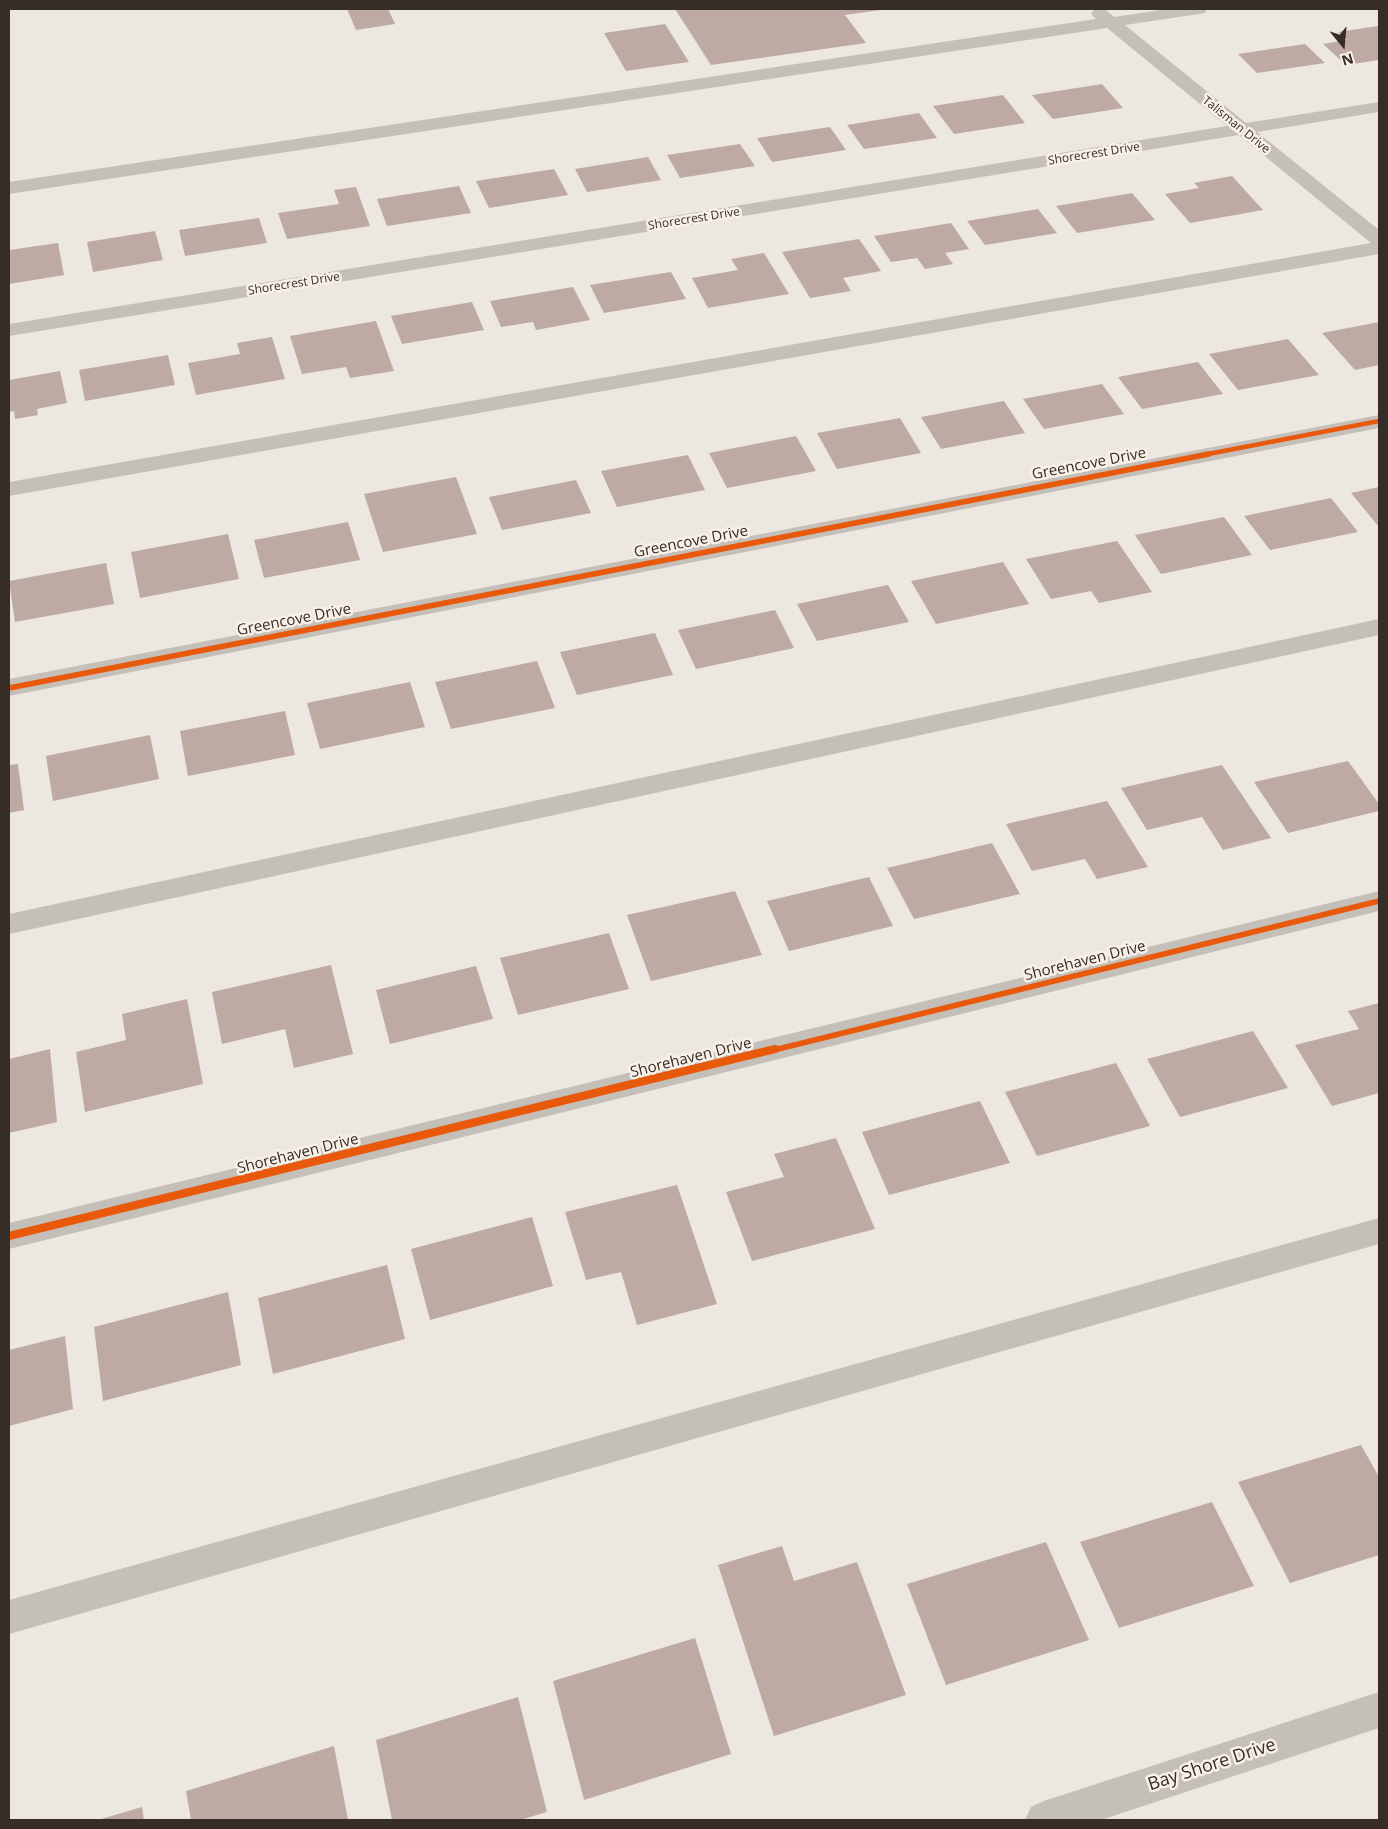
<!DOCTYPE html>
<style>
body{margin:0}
#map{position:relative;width:1388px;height:1829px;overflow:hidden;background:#ece7e1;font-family:"Open Sans",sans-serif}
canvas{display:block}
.frame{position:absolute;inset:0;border:10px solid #362c28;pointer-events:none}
.north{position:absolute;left:1318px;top:20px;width:50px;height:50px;-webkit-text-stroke:4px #f9f1e8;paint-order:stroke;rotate:163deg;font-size:14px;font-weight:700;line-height:20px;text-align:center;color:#362c28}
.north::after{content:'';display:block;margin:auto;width:18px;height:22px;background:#362c28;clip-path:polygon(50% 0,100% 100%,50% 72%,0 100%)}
</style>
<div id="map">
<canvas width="1388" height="1829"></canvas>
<div class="frame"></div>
<div class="north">N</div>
</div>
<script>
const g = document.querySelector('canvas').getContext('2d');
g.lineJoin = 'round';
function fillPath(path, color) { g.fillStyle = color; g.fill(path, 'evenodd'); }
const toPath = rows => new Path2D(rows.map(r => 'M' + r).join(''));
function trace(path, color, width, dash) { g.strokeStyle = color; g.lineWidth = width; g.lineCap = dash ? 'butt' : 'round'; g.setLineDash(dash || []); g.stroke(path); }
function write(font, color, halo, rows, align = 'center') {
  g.font = font + ' "Open Sans",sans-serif'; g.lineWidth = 5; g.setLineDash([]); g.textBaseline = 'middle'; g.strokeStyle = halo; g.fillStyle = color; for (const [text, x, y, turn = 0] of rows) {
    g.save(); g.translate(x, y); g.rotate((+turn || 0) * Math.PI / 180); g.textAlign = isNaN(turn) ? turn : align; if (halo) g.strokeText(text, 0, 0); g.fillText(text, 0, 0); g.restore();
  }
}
fillPath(toPath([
 [347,9,388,9,395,24,356,30],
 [675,9,881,9,881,10,845,15,866,43,711,65],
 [665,24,689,62,626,71,604,33],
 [1378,26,1379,28,1379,60,1346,65,1323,44,1347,40,1338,32],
 [1305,44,1325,63,1257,73,1238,54],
 [1102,84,1123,108,1053,119,1032,95],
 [1003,95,1025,123,954,134,933,106],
 [919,113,937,138,864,149,847,125],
 [830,127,846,150,772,162,757,138],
 [740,144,755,166,680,178,667,155],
 [648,157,661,180,587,192,575,169],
 [554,169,568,195,489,208,476,181],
 [1232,176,1263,210,1190,223,1165,194,1199,188,1194,183],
 [459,186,471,213,387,226,377,199],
 [356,187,370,226,287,239,278,213,339,204,334,190],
 [1132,193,1155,220,1077,233,1056,206],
 [1038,209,1057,233,985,245,967,221],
 [259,218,267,243,185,256,179,230],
 [951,223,969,249,945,253,953,264,925,269,917,258,891,262,874,236],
 [155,231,163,260,93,272,87,242],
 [859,239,881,271,843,278,851,291,810,298,782,252],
 [58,243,64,275,9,284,9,250],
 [764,253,789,294,708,308,692,278,738,270,731,259],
 [671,272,686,299,604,313,590,285],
 [573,287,590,320,536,330,533,322,501,327,490,301],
 [472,302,484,330,402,344,391,316],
 [376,321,394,371,350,378,346,367,302,374,290,336],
 [1379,322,1379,365,1355,370,1322,333],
 [272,337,285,379,196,395,188,363,240,354,237,343],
 [1288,339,1319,375,1238,390,1209,354],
 [168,355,175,385,85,401,79,370],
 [1198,362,1223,394,1142,409,1118,377],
 [60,371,67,403,37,409,38,415,15,419,14,411,9,412,9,380],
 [1102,384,1124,414,1044,429,1023,399],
 [1004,401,1025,433,941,449,921,417],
 [900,418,921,453,837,469,817,433],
 [796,436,816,471,727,488,709,453],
 [688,455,705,490,617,507,601,471],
 [456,477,477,534,383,552,364,494],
 [576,480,591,513,502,530,489,497],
 [1379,487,1379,527,1351,493],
 [1331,498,1358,532,1270,550,1244,516],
 [1224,517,1252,555,1161,574,1135,535],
 [348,522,360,560,264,578,254,540],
 [228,534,239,579,140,598,131,552],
 [1117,541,1152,592,1099,603,1091,591,1051,599,1026,559],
 [1003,562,1029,604,936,624,911,581],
 [106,563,114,604,15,622,9,581],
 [888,585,909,622,817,641,797,604],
 [775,610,794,648,696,669,678,630],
 [655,633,673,675,577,695,560,652],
 [537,661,555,708,451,729,435,682],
 [410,682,425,727,320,749,307,703],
 [285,711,295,755,188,776,180,731],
 [150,735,159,779,53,801,46,756],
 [1348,761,1379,804,1379,811,1288,833,1254,782],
 [18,764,24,810,9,813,9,765],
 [1222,765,1271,838,1223,850,1202,817,1147,830,1121,788],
 [1107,801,1148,867,1097,879,1085,859,1032,871,1006,824],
 [992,843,1020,894,914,919,887,868],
 [869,877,893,926,789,951,767,901],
 [735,891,762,955,651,981,627,915],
 [609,933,629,989,518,1015,500,958],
 [331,965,353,1054,294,1068,285,1029,222,1044,212,992],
 [476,966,493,1019,390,1044,376,990],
 [187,999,203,1084,85,1112,76,1052,126,1040,122,1014],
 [1379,1003,1379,1093,1332,1106,1295,1045,1359,1029,1348,1011],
 [1253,1031,1288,1088,1180,1117,1147,1059],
 [50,1049,57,1122,9,1133,9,1059],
 [1116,1063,1150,1126,1037,1156,1005,1092],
 [980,1101,1010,1163,889,1195,862,1132],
 [836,1138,875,1229,752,1261,726,1192,784,1177,774,1154],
 [677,1185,717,1304,637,1325,621,1272,586,1280,565,1212],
 [532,1217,553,1286,430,1320,411,1249],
 [387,1265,405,1339,273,1374,258,1298],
 [228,1292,241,1365,103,1401,94,1327],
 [65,1336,73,1409,9,1426,9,1350],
 [1361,1445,1379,1477,1379,1555,1290,1583,1238,1482],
 [1212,1502,1254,1586,1119,1628,1080,1542],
 [1046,1542,1089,1640,946,1685,907,1584],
 [782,1546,794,1581,857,1562,906,1695,774,1736,718,1565],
 [695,1638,731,1754,584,1800,553,1681],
 [518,1697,547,1812,520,1820,392,1820,376,1740],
 [334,1746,348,1820,191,1820,186,1791],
 [142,1807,144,1820,98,1820]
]), '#bfaaa3');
fillPath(toPath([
 [1100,9,1106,10,1114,17,1167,9,1207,9,1205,13,1199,14,1125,25,1246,123,1379,102,1379,112,1257,132,1379,230,1379,254,9,496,9,482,1371,243,1239,135,9,336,9,324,1227,126,1107,28,9,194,9,182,1096,19,1091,14,1094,10,1100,9],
 [1379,415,1379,428,9,696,9,679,1379,415],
 [1379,619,1379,635,9,934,9,914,1379,619],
 [1379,891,1379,911,9,1249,9,1223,1379,891],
 [1379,1218,1379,1244,9,1634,9,1600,1379,1218],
 [1379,1692,1379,1728,1101,1820,1025,1820,1031,1807,1044,1801,1379,1692]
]), '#c5bfba');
trace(toPath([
 [1203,455,1379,421]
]), '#e8590c', 4.5);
trace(toPath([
 [9,688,1209,454],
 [770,1051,1379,901]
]), '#e8590c', 5.5);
trace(toPath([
 [9,1236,775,1049]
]), '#e8590c', 8);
write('12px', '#362c28', '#f9f1e8', [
 ["Talisman Drive",1236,125,39],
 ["Shorecrest Drive",1094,154,-9],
 ["Shorecrest Drive",694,219,-9],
 ["Shorecrest Drive",294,284,-9]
]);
write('15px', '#362c28', '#f9f1e8', [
 ["Greencove Drive",1089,464,-11],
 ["Greencove Drive",691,542,-11],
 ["Greencove Drive",294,620,-11],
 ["Shorehaven Drive",1085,961,-14],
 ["Shorehaven Drive",691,1058,-14],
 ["Shorehaven Drive",298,1154,-14]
]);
write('18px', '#362c28', '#f9f1e8', [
 ["Bay Shore Drive",1212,1765,-18]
]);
</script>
